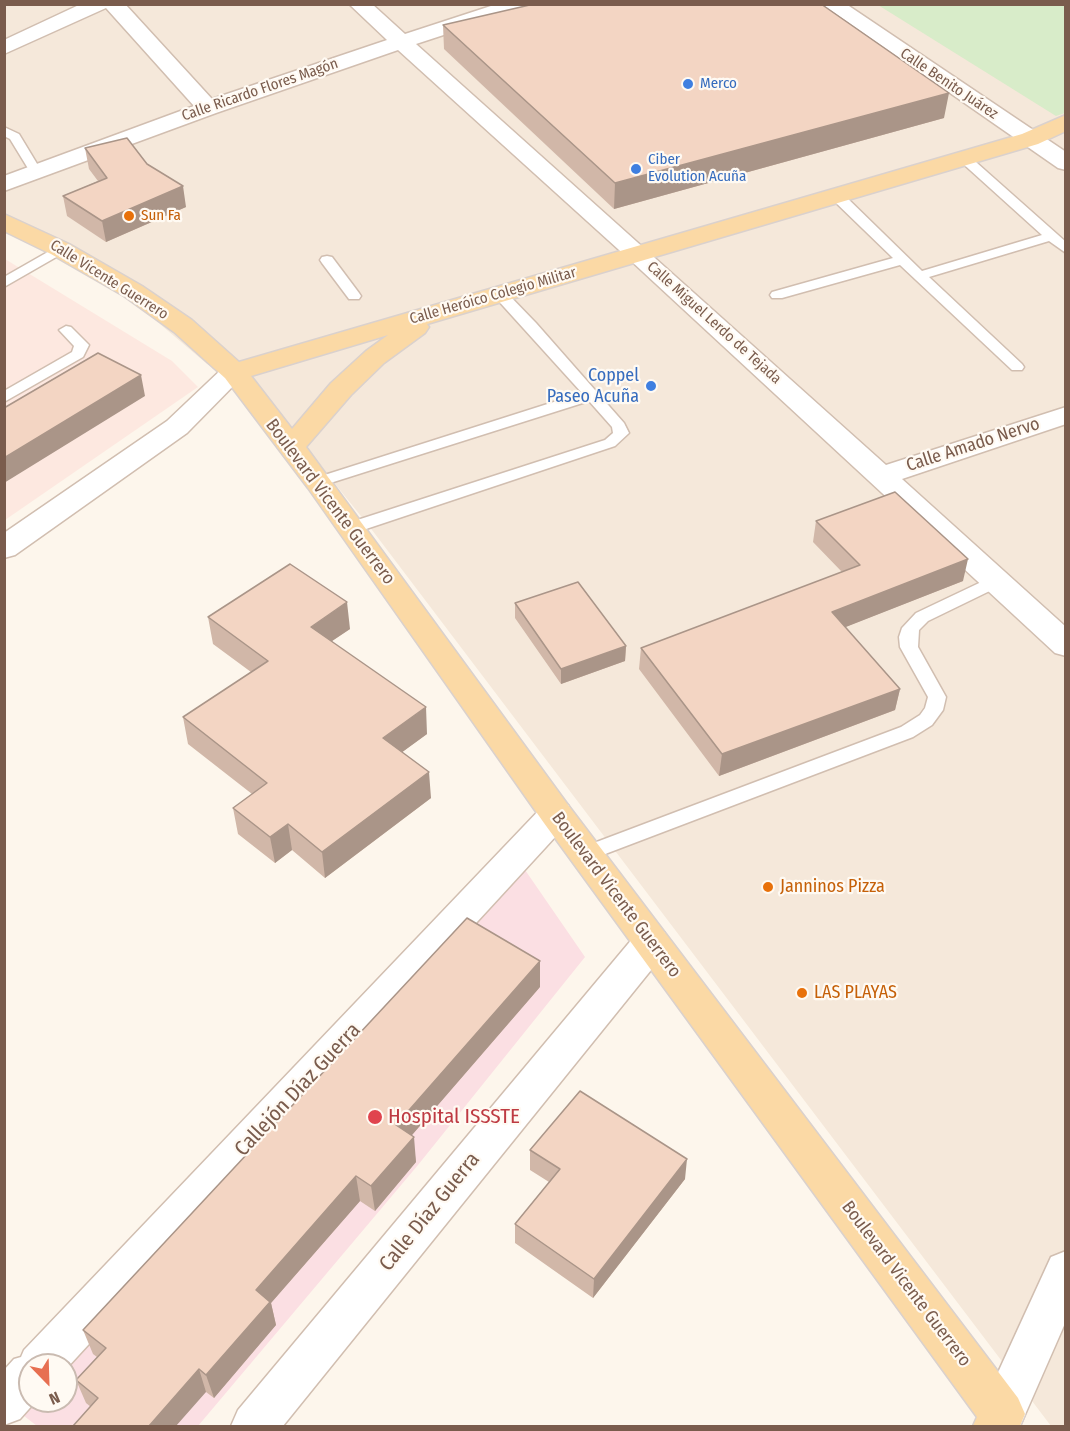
<!DOCTYPE html>
<meta charset="utf-8">
<style>
body{margin:0}
#map{position:relative;width:1070px;height:1431px;overflow:hidden;background:#fdf6ec;font-family:"Fira Sans Condensed",sans-serif}
canvas{display:block}
.frame{position:absolute;inset:0;border:6px solid #7a5c4d;pointer-events:none}
.north{position:absolute;left:18px;top:1353px;width:60px;height:60px;box-sizing:border-box;background:#fffaf3;border:2px solid #cabbb1;border-radius:50%;rotate:157deg;font-size:16px;font-weight:700;line-height:24px;text-align:center;color:#7a5c4d}
.north::after{content:'';display:block;margin:auto;width:21px;height:27px;background:#e76f51;clip-path:polygon(50% 0,100% 100%,50% 72%,0 100%)}
</style>
<div id="map">
<canvas width="1070" height="1431"></canvas>
<div class="frame"></div>
<div class="north">N</div>
</div>
<script>
const g = document.querySelector('canvas').getContext('2d');
g.lineJoin = 'round';
function fillPath(path, color) { g.fillStyle = color; g.fill(path, 'evenodd'); }
const toPath = rows => new Path2D(rows.map(r => 'M' + r).join(''));
function trace(path, color, width, dash) { g.strokeStyle = color; g.lineWidth = width; g.lineCap = dash ? 'butt' : 'round'; g.setLineDash(dash || []); g.stroke(path); }
function write(font, color, halo, rows, align = 'center') {
  g.font = font + ' "Fira Sans Condensed",sans-serif'; g.lineWidth = 4.5; g.setLineDash([]); g.textBaseline = 'middle'; g.strokeStyle = halo; g.fillStyle = color; for (const [text, x, y, turn = 0] of rows) {
    g.save(); g.translate(x, y); g.rotate((+turn || 0) * Math.PI / 180); g.textAlign = isNaN(turn) ? turn : align; if (halo) g.strokeText(text, 0, 0); g.fillText(text, 0, 0); g.restore();
  }
}
fillPath(toPath([
 [5,5,1065,5,1065,1426,1051,1426,369,526,260,391,207,364,108,280,5,227]
]), '#f5e8da');
fillPath(toPath([
 [5,259,172,361,198,387,5,520]
]), '#fde8e0');
fillPath(toPath([
 [523,867,585,957,418,1165,198,1426,37,1426,19,1412,30,1401,66,1401,66,1365]
]), '#fbdfe3');
fillPath(toPath([
 [878,5,1065,5,1065,113,1056,116]
]), '#d8ecc9');
const lane = toPath([
 [4,127,19,134,42,172,40,175,32,175,10,139,4,136,4,127],
 [964,154,968,155,1066,242,1066,253,1049,241,929,277,1022,364,1024,367,1022,370,1012,370,900,265,782,298,772,298,770,295,772,292,893,258,832,199,831,196,837,192,842,193,922,271,1042,235,960,161,958,158,960,155,964,154],
 [60,245,67,249,65,252,4,287,4,277,60,245],
 [327,256,332,257,359,293,361,296,359,299,349,299,322,263,320,260,322,257,327,256],
 [500,290,505,291,536,323,624,423,629,433,615,446,357,532,345,532,343,528,345,524,605,440,613,433,612,427,589,401,324,485,312,485,310,482,312,479,582,393,495,297,493,294,500,290],
 [66,326,71,327,89,345,83,357,4,402,4,391,72,352,74,346,59,330,66,326],
 [996,575,1002,577,1004,581,1002,585,928,621,919,630,918,647,946,697,943,710,932,725,913,737,592,859,585,861,578,859,575,854,578,849,901,727,920,715,925,708,928,697,900,647,899,637,902,628,916,613,996,575]
]);
const street = toPath([
 [81,4,125,4,212,99,387,40,349,4,372,4,405,34,497,4,529,4,526,8,416,44,886,465,1066,407,1066,424,902,479,1066,627,1066,656,1055,653,629,259,398,50,216,113,4,191,4,176,194,106,106,8,4,54,4,40,81,4],
 [822,4,846,4,1066,152,1066,170,1058,168,822,4],
 [234,364,243,366,247,372,187,433,15,555,4,558,4,533,167,421,225,366,234,364],
 [556,801,568,805,573,814,568,823,66,1369,66,1365,30,1365,30,1401,36,1401,20,1419,4,1425,4,1370,14,1359,21,1357,24,1350,544,805,556,801],
 [651,928,664,932,670,943,664,954,283,1426,231,1426,238,1410,638,932,651,928],
 [1066,1251,1066,1321,1020,1426,984,1426,979,1414,1051,1257,1066,1251]
]);
const primary = toPath([
 [1066,115,1066,131,1038,144,427,324,429,327,425,333,384,363,351,395,306,447,568,805,1018,1398,1025,1414,1020,1426,973,1426,977,1417,544,823,308,488,225,378,174,332,124,296,51,254,4,231,4,214,69,244,142,286,192,320,239,362,1022,134,1066,115],
 [388,335,366,351,331,383,292,429,251,376,388,335]
]);
trace(lane, '#d1beb0', 3);
trace(street, '#d1beb0', 3);
trace(primary, '#dad1cd', 3);
fillPath(lane, '#fff');
fillPath(street, '#fff');
fillPath(primary, '#fbd9a5');
fillPath(toPath([
 [443,25,944,118,614,209,444,49],
 [85,148,147,164,186,207,106,242,67,216,63,196,98,181,89,169],
 [816,521,963,581,845,627,900,689,895,710,719,776,639,669,641,648,842,572,813,542],
 [515,603,626,646,625,661,561,684,515,618],
 [208,617,350,629,332,641,427,734,402,752,431,798,325,878,292,850,275,863,238,834,233,808,252,794,188,744,183,717,251,672,213,644],
 [540,987,412,1135,416,1162,375,1211,360,1201,271,1303,276,1325,214,1398,206,1392,91,1407,86,1403,76,1380,97,1357,93,1354,83,1330],
 [530,1150,685,1179,593,1298,515,1243,515,1224,549,1182,530,1170]
]), '#d1b7a8');
fillPath(toPath([
 [949,93,944,118,614,209,615,183],
 [183,186,186,207,106,242,102,221],
 [141,375,145,396,4,483,4,458],
 [968,559,963,581,828,634,832,612],
 [347,602,350,629,314,653,311,627],
 [626,646,625,661,561,684,561,669],
 [900,689,895,710,719,776,722,754],
 [426,707,427,734,386,764,383,738],
 [429,772,431,798,325,878,322,852],
 [288,824,292,850,275,863,270,837],
 [540,961,540,987,399,1150,396,1125],
 [414,1137,416,1162,375,1211,371,1186],
 [687,1159,685,1179,593,1298,594,1279],
 [356,1176,360,1201,271,1303,276,1325,214,1398,206,1375,256,1290],
 [199,1369,206,1392,176,1426,149,1426]
]), '#aa9588');
const building = toPath([
 [534,4,821,4,949,93,615,183,443,25,534,4],
 [127,138,147,164,183,186,102,221,63,196,107,178,85,148,127,138],
 [98,353,141,375,4,458,4,408,98,353],
 [895,492,968,559,832,612,900,689,722,754,641,648,860,565,816,521,895,492],
 [290,564,347,602,311,627,426,707,383,738,429,772,322,852,288,824,270,837,233,808,267,783,183,717,268,661,208,617,290,564],
 [578,582,626,646,561,669,515,603,578,582],
 [467,918,540,961,396,1125,414,1137,371,1186,356,1176,256,1290,270,1302,206,1375,199,1369,149,1426,73,1426,98,1398,76,1380,106,1348,83,1330,467,918],
 [580,1091,687,1159,594,1279,515,1224,560,1169,530,1150,580,1091]
]);
fillPath(building, '#f3d5c3');
trace(building, '#aa9588', 1.5);
for (const [x, y, r, color] of [
 [688,84,6,"#3f7fe0"],
 [636,169,6,"#3f7fe0"],
 [129,216,6,"#e8710a"],
 [651,386,6,"#3f7fe0"],
 [768,887,6,"#e8710a"],
 [802,993,6,"#e8710a"],
 [375,1117,8,"#e0444e"]
]) { const dot = new Path2D(); dot.arc(x, y, r, 0, 2 * Math.PI); g.fillStyle = color; g.fill(dot); trace(dot, '#fffaf3', 2); }
write('15px', '#366cbe', '#fffaf3', [
 ["Merco",700,84],
 ["Ciber",648,160],
 ["Evolution Acuña",648,177]
], 'left');
write('15px', '#7a5c4d', '#fffaf3', [
 ["Calle Benito Juárez",949,84,34],
 ["Calle Ricardo Flores Magón",260,90,-19],
 ["Calle Vicente Guerrero",109,280,32],
 ["Calle Heróico Colegio Militar",493,296,-16],
 ["Calle Miguel Lerdo de Tejada",714,323,42]
]);
write('15px', '#c56008', '#fffaf3', [
 ["Sun Fa",141,216]
], 'left');
write('18px', '#366cbe', '#fffaf3', [
 ["Coppel",639,376],
 ["Paseo Acuña",639,397]
], 'right');
write('18px', '#7a5c4d', '#fffaf3', [
 ["Calle Amado Nervo",973,445,-18],
 ["Boulevard Vicente Guerrero",330,502,53],
 ["Boulevard Vicente Guerrero",616,895,53],
 ["Boulevard Vicente Guerrero",906,1284,53]
]);
write('18px', '#c56008', '#fffaf3', [
 ["Janninos Pizza",780,887],
 ["LAS PLAYAS",814,993]
], 'left');
write('21px', '#7a5c4d', '#fffaf3', [
 ["Callejón Díaz Guerra",298,1090,-47],
 ["Calle Díaz Guerra",430,1212,-51]
]);
write('21px', '#be3a42', '#fffaf3', [
 ["Hospital ISSSTE",388,1117]
], 'left');
</script>
